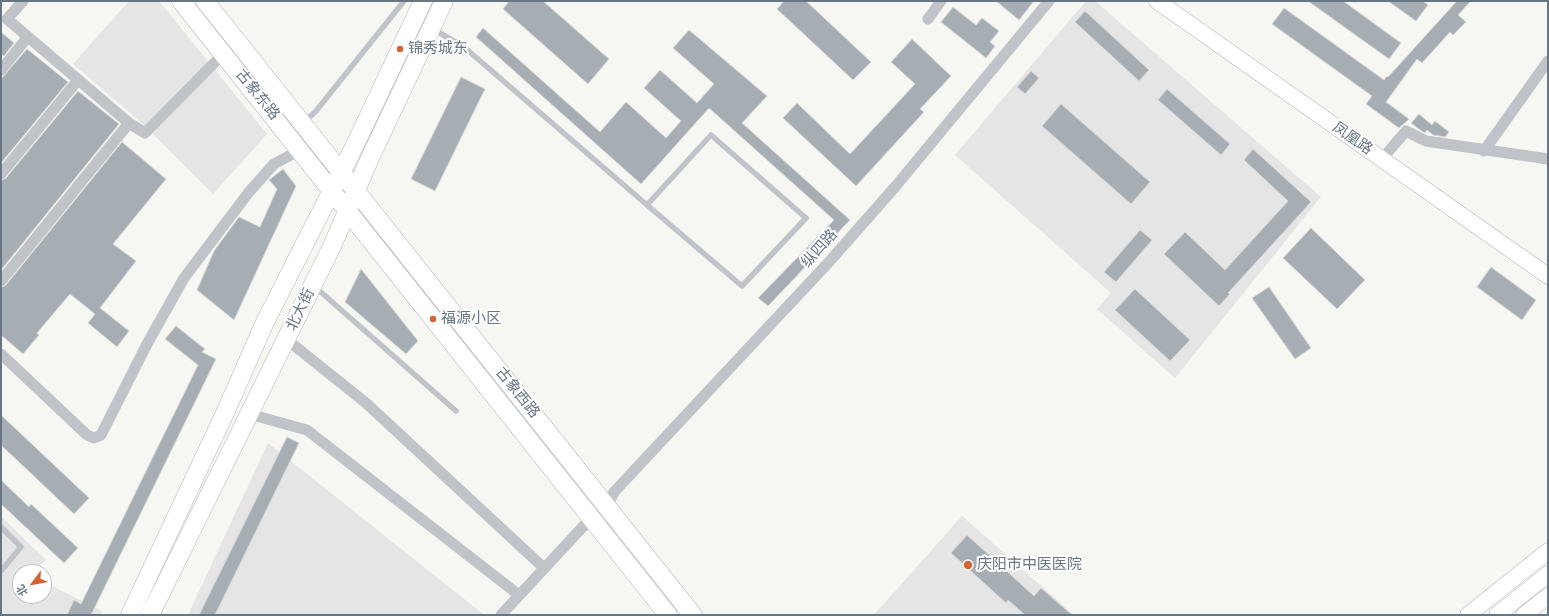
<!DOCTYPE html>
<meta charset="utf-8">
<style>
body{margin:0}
#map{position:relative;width:1549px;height:616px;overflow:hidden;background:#f6f6f3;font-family:"Sofia Sans Condensed","Noto Sans SC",sans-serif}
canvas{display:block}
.frame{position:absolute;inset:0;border:2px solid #687582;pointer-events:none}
.north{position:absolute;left:12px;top:564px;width:40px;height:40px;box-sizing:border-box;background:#fff;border:1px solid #c3c8cd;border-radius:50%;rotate:238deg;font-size:11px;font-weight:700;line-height:16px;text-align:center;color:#687582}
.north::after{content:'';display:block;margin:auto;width:14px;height:18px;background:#d46335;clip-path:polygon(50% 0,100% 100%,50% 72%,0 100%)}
</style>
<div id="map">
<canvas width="1549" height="616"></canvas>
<div class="frame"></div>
<div class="north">北</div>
</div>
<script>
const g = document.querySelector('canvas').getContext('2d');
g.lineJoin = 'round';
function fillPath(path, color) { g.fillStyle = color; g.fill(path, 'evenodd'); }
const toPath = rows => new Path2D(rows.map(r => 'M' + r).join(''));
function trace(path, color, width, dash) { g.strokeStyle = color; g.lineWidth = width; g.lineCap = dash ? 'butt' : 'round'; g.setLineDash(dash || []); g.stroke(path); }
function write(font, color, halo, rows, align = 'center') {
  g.font = font + ' "Sofia Sans Condensed","Noto Sans SC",sans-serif'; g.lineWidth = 4; g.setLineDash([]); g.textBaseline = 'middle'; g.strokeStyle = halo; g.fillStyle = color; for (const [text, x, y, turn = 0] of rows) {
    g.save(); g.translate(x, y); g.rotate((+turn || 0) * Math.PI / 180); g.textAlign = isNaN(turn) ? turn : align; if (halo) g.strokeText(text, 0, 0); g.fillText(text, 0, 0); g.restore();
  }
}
fillPath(toPath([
 [129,1,159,1,267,134,213,194,142,123,73,64],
 [1086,1,1095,1,1321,197,1175,378,1097,309,1111,293,955,155],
 [268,443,483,614,188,615],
 [1,516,46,560,31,572,20,572,20,596,44,596,44,582,102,611,100,615,1,615],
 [962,516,1074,615,874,615]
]), '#e4e5e4');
const building = toPath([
 [509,1,543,1,609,59,588,84,503,9,509,1],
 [784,1,806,1,871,62,853,80,777,9,784,1],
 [996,1,1034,1,1019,20,996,1],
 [1308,1,1343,1,1401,43,1389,59,1308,1],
 [1388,1,1423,1,1428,5,1416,21,1388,1],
 [1457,1,1471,1,1458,15,1466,22,1453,35,1450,32,1422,63,1417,59,1386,102,1409,119,1399,128,1366,104,1372,96,1272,24,1284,8,1384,80,1387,76,1388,77,1457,1],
 [953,7,976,25,982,18,999,31,990,42,995,46,986,58,941,22,953,7],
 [1085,11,1149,70,1139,81,1075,22,1085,11],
 [483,28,600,132,626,102,666,138,681,121,644,88,660,70,697,103,714,84,673,48,689,30,767,96,742,123,850,220,768,306,758,298,834,220,709,108,641,184,476,37,483,28],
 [1,32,14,43,4,56,1,54,1,32],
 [912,39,951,76,920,109,924,112,856,186,783,118,797,103,850,154,915,84,891,62,912,39],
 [27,49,68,82,1,163,1,79,27,49],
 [1031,71,1039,78,1025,94,1017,87,1031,71],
 [461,77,485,89,435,191,411,179,461,77],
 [1167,89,1230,144,1221,155,1158,100,1167,89],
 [78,91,119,124,1,270,1,181,6,178,78,91],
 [1061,104,1150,182,1131,204,1042,126,1061,104],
 [1419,114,1432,125,1435,121,1449,132,1445,137,1433,135,1427,130,1425,133,1420,130,1411,123,1419,114],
 [122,142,166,179,113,244,136,261,100,308,129,331,117,347,88,323,95,314,70,294,37,333,39,335,23,354,1,335,1,288,6,285,122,142],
 [1253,149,1311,202,1228,293,1230,294,1219,306,1164,254,1185,232,1225,270,1288,201,1244,160,1253,149],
 [283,169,296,186,234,320,197,290,214,251,239,217,260,227,277,189,269,180,283,169],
 [1311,228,1365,280,1337,309,1283,258,1311,228],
 [1140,230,1152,240,1116,282,1104,272,1140,230],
 [1491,267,1536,300,1522,320,1477,287,1491,267],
 [361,269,418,341,406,354,345,302,361,269],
 [1269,287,1311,348,1295,359,1252,298,1269,287],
 [1135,289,1190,340,1170,361,1115,310,1135,289],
 [176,326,205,349,202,352,216,359,91,615,67,615,74,600,81,604,198,365,165,339,176,326],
 [1,415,89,498,74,514,1,445,1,415],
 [287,437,299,443,215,615,199,615,287,437],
 [1,480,29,507,31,504,78,548,64,563,1,504,1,480],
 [967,535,1034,596,1041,588,1072,615,1025,615,1008,600,1006,603,951,553,967,535]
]);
fillPath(building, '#a6adb3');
trace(building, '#d7d8d6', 1);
const secondary = toPath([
 [1157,1,1548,276],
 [1468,615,1548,551],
 [1497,615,1548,574],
 [1524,615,1548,596]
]);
const primary = toPath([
 [181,1,668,615],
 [205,1,693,615],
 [130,615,225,413,265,322,354,147,423,1],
 [150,615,333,244,370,158,444,1]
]);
trace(secondary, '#b3b7bb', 17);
trace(primary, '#b4b7bb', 19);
trace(toPath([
 [433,29,464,47,647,205,742,286,806,218,711,135,647,205],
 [304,122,316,111,404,1],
 [314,286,456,411],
 [1,527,21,547,1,571]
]), '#c0c3c7', 5.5);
trace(toPath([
 [23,1,7,19,129,123],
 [928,19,941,1],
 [1,70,27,38],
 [1484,151,1548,61],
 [1388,152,1406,131,1426,141,1548,159],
 [1,174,78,80],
 [1,281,129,123,145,133,223,54],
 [286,339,366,403,544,568],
 [1,354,87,435,94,438,101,435,147,344,184,278,249,192,274,164,300,150],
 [249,414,307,430,519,595],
 [610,510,610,500,614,492,829,262,895,187,1049,1],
 [501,615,591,518]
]), '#c0c3c7', 11);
trace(secondary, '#fff', 16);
trace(primary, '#fff', 18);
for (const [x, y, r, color] of [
 [400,49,4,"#d46335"],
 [433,319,4,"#d46335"],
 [968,565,5,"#d46335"]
]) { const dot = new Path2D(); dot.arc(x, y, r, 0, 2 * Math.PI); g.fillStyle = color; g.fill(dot); trace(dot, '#fff', 1.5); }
write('15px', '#687582', '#fff', [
 ["锦秀城东",408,49],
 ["福源小区",441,319],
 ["庆阳市中医医院",977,565]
], 'left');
write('15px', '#687582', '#fff', [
 ["古象东路",257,95,51],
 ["凤凰路",1352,139,35],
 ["纵四路",820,249,-48],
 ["北大街",301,310,-64],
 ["古象西路",517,393,51]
]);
</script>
